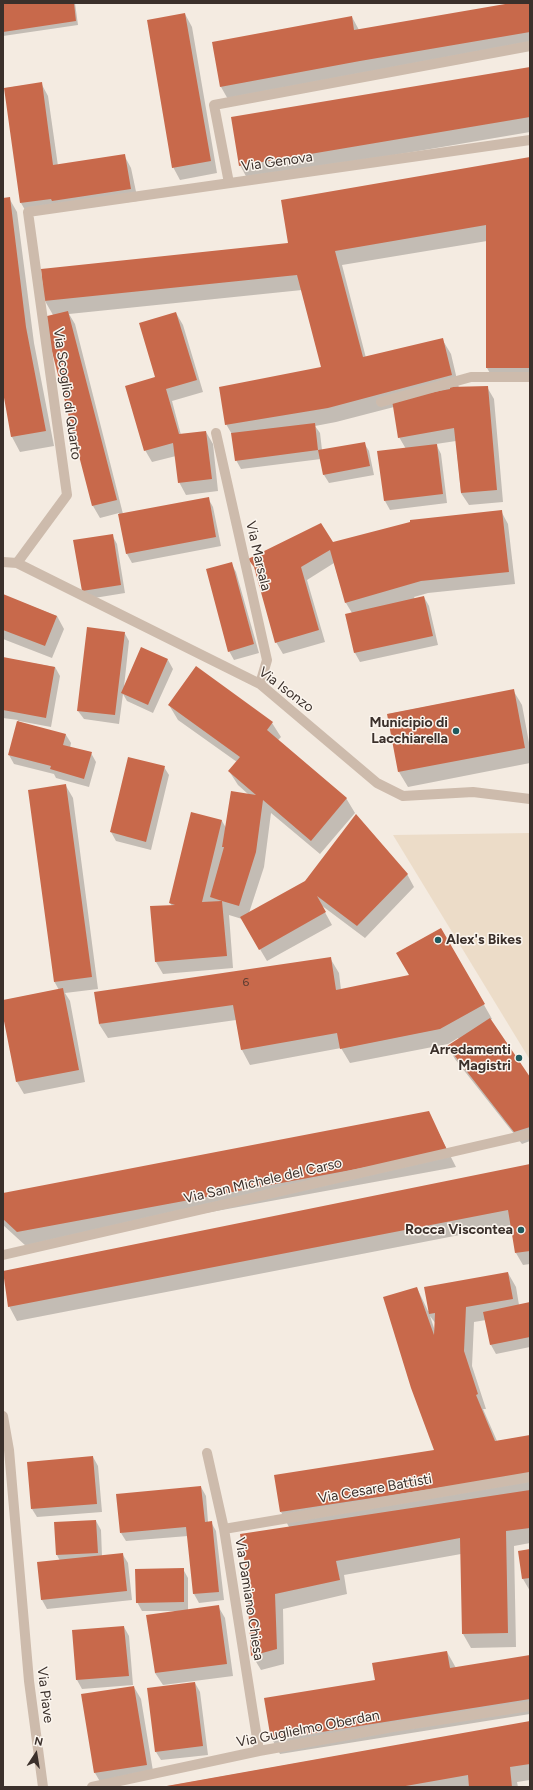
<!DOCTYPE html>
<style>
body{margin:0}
#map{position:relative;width:533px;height:1790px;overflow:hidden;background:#f4ebe1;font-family:Figtree,sans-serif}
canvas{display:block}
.frame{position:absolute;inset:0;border:4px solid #3b302b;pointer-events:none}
.north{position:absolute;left:16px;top:1734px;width:40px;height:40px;-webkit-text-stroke:3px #fbf5ee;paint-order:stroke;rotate:12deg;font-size:11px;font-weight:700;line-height:16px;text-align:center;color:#3b302b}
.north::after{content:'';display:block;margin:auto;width:14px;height:18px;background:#3b302b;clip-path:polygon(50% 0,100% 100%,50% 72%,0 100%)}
</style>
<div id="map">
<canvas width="533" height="1790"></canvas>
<div class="frame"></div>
<div class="north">N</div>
</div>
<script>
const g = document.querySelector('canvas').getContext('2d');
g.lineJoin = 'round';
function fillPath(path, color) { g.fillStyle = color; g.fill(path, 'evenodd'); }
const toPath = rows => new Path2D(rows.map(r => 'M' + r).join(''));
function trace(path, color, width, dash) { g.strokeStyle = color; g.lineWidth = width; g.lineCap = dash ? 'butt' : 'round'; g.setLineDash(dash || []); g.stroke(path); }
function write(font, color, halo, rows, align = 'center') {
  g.font = font + ' Figtree,sans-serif'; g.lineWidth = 3; g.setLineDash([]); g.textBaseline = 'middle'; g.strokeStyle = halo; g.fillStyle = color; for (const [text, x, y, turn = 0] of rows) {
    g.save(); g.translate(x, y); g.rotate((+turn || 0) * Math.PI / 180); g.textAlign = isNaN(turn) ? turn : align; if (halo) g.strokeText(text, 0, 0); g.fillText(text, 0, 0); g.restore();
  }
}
fillPath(toPath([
 [530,833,530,1060,393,835]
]), '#ecdcc8');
fillPath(toPath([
 [3,3,75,3,78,25,3,36],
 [517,3,530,3,530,48,229,101,221,87,213,43,352,17,359,30],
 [185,14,192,27,217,173,180,180,173,167],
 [530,68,530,132,248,180,240,165],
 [41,83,48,96,58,166,124,155,131,168,138,201,28,215,21,203,5,88],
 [530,158,530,382,495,382,487,368,487,241,342,265,366,358,442,339,451,354,459,388,487,387,494,399,503,502,469,505,461,493,456,441,436,444,441,454,447,503,390,510,385,501,378,452,406,449,399,437,394,407,336,422,315,426,320,433,322,450,364,443,369,451,374,475,329,483,324,475,321,459,241,469,236,460,233,436,226,424,323,368,302,290,69,314,75,324,123,514,208,498,213,507,221,546,132,563,127,554,119,513,100,518,93,506,44,318,53,315,45,301,42,270,289,244],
 [9,198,17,212,34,343,54,446,20,452,12,437,3,387,3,199],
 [176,313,183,325,203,392,172,401,181,435,206,432,213,444,218,491,186,495,179,482,176,456,152,462,145,450,156,378],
 [501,511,508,524,515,584,428,593,414,597,415,599,424,597,429,606,438,645,360,662,355,653,346,615,352,613,346,603,334,563,307,580,325,642,283,654,276,642,255,569,333,544],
 [112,535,117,544,125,593,88,599,83,591],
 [231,563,236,572,259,653,234,660,229,651],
 [3,595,57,616,64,629,52,658,3,639],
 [124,632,129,641,124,687,168,660,173,669,153,713,127,701,123,694,119,724,84,719,78,711],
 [3,658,55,667,60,676,51,727,19,721,19,722,66,735,71,743,70,748,91,753,96,762,89,787,56,778,54,774,14,764,9,755,18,720,3,718],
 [513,690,522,705,530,748,530,763,408,787,399,772,388,714],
 [169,705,272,723,281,737,278,740,346,798,355,813,320,854,271,813,264,867,249,913,306,882,407,874,414,887,365,938,321,905,332,925,267,961,242,919,229,915,233,968,163,974,156,962,172,906,170,903,192,814,222,821,226,828,248,794,238,785,229,771,237,762,178,720],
 [164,767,169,775,151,850,116,841,111,832],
 [66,786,73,798,98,989,65,993,70,1001,85,1082,24,1094,17,1082,3,1011,3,1001,59,990,54,981],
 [441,929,492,1019,490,1020,530,1079,530,1141,522,1144,455,1059,448,1047,459,1039,458,1038,448,1044,350,1063,341,1048,250,1065,242,1050,236,1020,108,1038,99,1024,330,958,339,973,341,990,410,976],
 [428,1112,456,1167,26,1246,3,1225,3,1194],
 [530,1165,530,1264,523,1265,516,1253,511,1225,17,1321,9,1306],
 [508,1273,516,1287,519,1305,530,1303,530,1347,496,1354,491,1345,486,1320,474,1322,472,1366,486,1409,483,1409,497,1441,530,1436,530,1543,514,1546,516,1647,471,1648,463,1634,461,1554,344,1575,347,1594,283,1609,284,1664,261,1670,252,1655,289,1527,281,1512,435,1451,417,1288,428,1311],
 [430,1316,436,1324,435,1331],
 [93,1457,98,1466,102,1512,37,1517,32,1509],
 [201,1487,206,1496,208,1522,211,1522,216,1531,224,1600,199,1603,194,1594,188,1536,126,1541,121,1533],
 [96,1521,101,1530,102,1557,123,1555,128,1563,132,1600,47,1609,42,1600,38,1563,60,1561,57,1555,55,1523],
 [530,1550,530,1591,523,1579],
 [183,1569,188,1578,188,1610,218,1606,225,1618,233,1676,163,1685,155,1673,174,1611,142,1611,137,1602],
 [124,1627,129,1636,133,1685,82,1689,77,1680,73,1631],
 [447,1652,456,1668,530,1656,530,1714,280,1754,272,1739,377,1680],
 [195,1683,200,1692,208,1755,161,1760,156,1752],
 [134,1687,141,1699,154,1777,102,1785,95,1773],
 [530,1722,530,1780,517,1782,518,1787,162,1787]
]), '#0003');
fillPath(toPath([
 [3,3,74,3,76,21,3,32],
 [511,3,530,3,530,32,360,61,220,87,212,42,352,16,354,30],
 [185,13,211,161,172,168,147,20],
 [530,67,530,117,239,166,231,117],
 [42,82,53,165,125,154,131,189,52,201,51,199,20,203,4,88],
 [530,157,530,368,486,368,486,225,335,251,363,357,443,338,452,375,328,408,225,425,219,387,321,367,297,275,44,301,41,269,288,243,281,200],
 [10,197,26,327,46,431,11,437,3,392,3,198],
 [68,311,117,500,92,506,43,317],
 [176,312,197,380,166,389,179,434,206,431,212,479,178,483,173,443,144,451,125,386,155,377,139,323],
 [488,386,497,490,461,493,454,428,398,438,392,400,450,389,450,387],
 [315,423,318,450,235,461,231,433],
 [365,442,370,466,323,475,318,450],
 [437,444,443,494,384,501,377,451],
 [209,497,216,537,126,554,118,514],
 [502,510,509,572,421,581,345,603,330,550,301,567,319,630,275,643,254,567,248,559,321,523,333,542,410,522,410,520],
 [113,534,121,585,82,591,73,540],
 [232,562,254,644,228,652,206,569],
 [3,594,57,616,45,646,3,630],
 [424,596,433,636,354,653,345,614],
 [87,627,125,632,115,715,77,711],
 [141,647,168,659,148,705,121,693],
 [3,657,55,667,46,718,3,710],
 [196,666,273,722,267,730,347,798,311,841,263,800,256,852,239,906,222,901,227,956,155,962,150,906,175,905,169,903,191,812,222,820,202,902,222,901,210,897,224,847,222,847,231,791,256,795,228,771,240,757,168,705],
 [514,689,525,748,398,772,387,714],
 [17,721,66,734,63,745,92,752,84,779,50,769,51,766,8,755],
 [128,757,165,766,146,842,110,832],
 [66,784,92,977,54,982,28,790],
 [356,814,408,874,357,926,317,896,326,912,259,950,240,917,305,881],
 [441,928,485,1004,440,1029,340,1049,337,1033,241,1050,233,1005,99,1024,94,992,331,957,336,990,409,975,396,953],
 [63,988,79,1070,16,1082,3,1016,3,1000],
 [490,1018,530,1077,530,1127,514,1132,447,1046],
 [429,1111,448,1152,17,1232,3,1219,3,1193],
 [530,1164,530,1251,515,1253,508,1210,8,1307,3,1271],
 [508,1272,513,1299,466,1307,464,1351,478,1394,476,1395,495,1441,530,1435,530,1474,280,1512,274,1475,434,1450,411,1388,383,1297,417,1287,434,1335,435,1313,429,1314,424,1287],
 [530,1302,530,1337,490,1345,483,1312],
 [93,1456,97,1504,31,1509,27,1462],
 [201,1486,205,1522,212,1521,219,1592,193,1594,186,1527,120,1533,116,1494],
 [530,1490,530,1528,506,1531,508,1633,462,1634,460,1538,336,1561,340,1580,275,1594,277,1649,251,1656,246,1571,240,1534],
 [96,1520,98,1553,56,1555,54,1522],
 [530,1549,530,1578,522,1579,518,1551],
 [123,1553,127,1591,41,1600,37,1562],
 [184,1568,184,1602,136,1603,135,1569],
 [219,1605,227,1664,155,1673,146,1615],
 [124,1626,129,1676,76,1680,72,1630],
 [447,1651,450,1668,530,1655,530,1699,271,1740,264,1698,375,1680,372,1663],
 [195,1682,203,1746,155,1752,147,1688],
 [134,1686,147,1765,94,1773,81,1694],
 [530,1721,530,1764,510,1767,512,1787,469,1787,468,1775,400,1787,161,1787]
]), '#c8694b');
trace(toPath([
 [229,183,214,105,530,46],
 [381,402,471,377,530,377],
 [216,433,267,660,260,684],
 [3,562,17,563,260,684,377,783,403,796,473,792,530,799],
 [17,563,67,495,28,212,530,140],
 [3,1255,530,1134],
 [3,1416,9,1450,29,1681,43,1787],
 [207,1453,224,1529,259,1751],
 [224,1529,530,1477],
 [92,1787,259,1751,393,1727,530,1706]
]), '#cdbbac', 10);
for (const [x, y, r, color] of [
 [456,731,4,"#1f5a5e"],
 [438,940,4,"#1f5a5e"],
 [519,1058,4,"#1f5a5e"],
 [521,1230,4,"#1f5a5e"]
]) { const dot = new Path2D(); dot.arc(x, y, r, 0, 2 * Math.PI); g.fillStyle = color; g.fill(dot); trace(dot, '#fbf5ee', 1.5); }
write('12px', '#5e3e33', null, [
 ["6",246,982]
]);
write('14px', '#3b302b', '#fbf5ee', [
 ["Via Genova",277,162,-8],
 ["Via Scoglio di Quarto",67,394,82],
 ["Via Marsala",258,556,77],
 ["Via Isonzo",286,690,37],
 ["Via San Michele del Carso",263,1181,-13],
 ["Via Cesare Battisti",375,1489,-10],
 ["Via Damiano Chiesa",249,1599,81],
 ["Via Piave",45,1695,83],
 ["Via Guglielmo Oberdan",308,1729,-11]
]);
write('bold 14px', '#3b302b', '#fbf5ee', [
 ["Municipio di",448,723],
 ["Lacchiarella",448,739],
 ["Alex's Bikes",446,940,"left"],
 ["Arredamenti",511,1050],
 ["Magistri",511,1066],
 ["Rocca Viscontea",513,1230]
], 'right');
</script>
